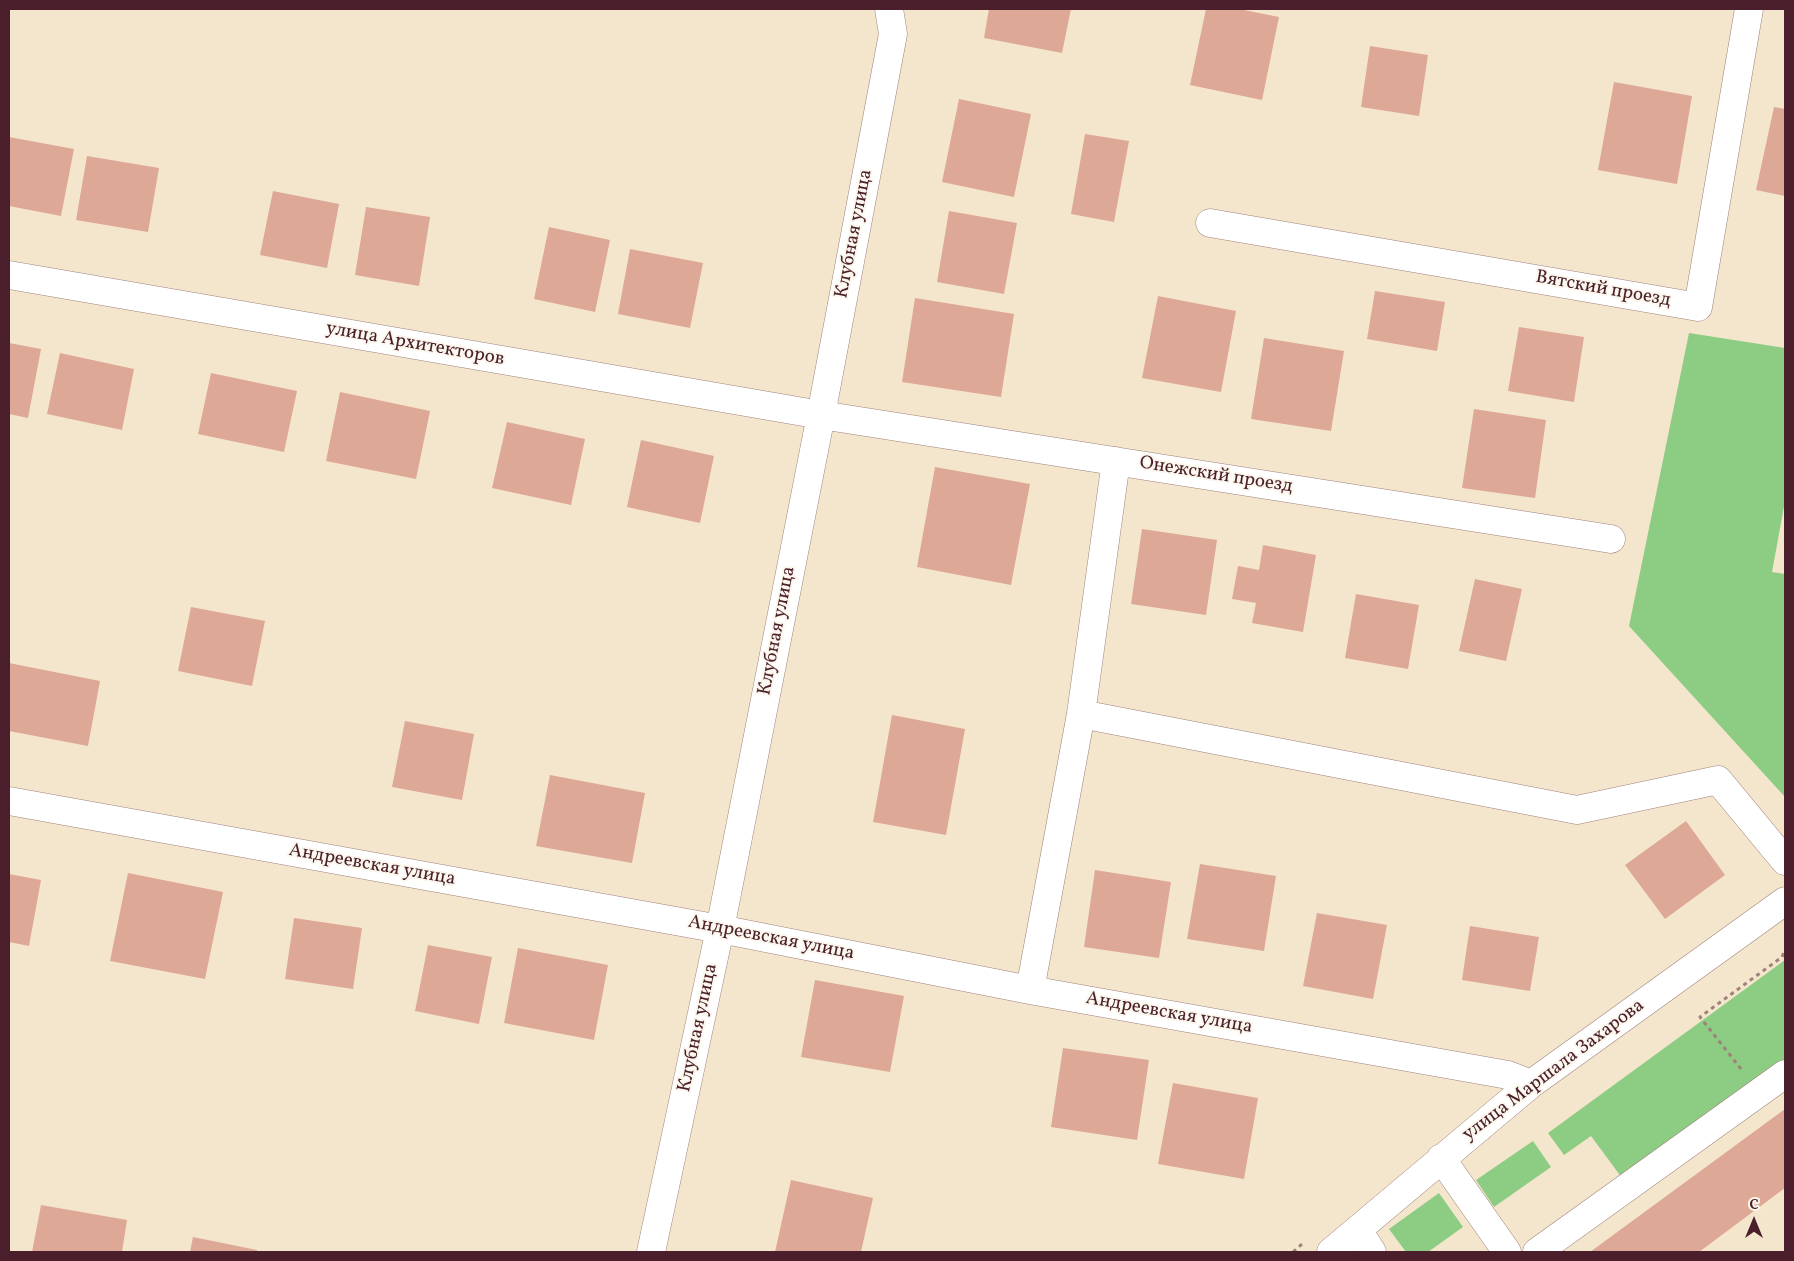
<!DOCTYPE html>
<meta charset="utf-8">
<style>
body{margin:0}
#map{position:relative;width:1794px;height:1261px;overflow:hidden;background:#f4e6cd;font-family:Vollkorn,serif}
canvas{display:block}
.frame{position:absolute;inset:0;border:10px solid #4a1f2b;pointer-events:none}
.north{position:absolute;left:1729px;top:1196px;width:50px;height:50px;-webkit-text-stroke:4px #fbf7ec;paint-order:stroke;rotate:0deg;font-size:14px;font-weight:700;line-height:20px;text-align:center;color:#4a1f2b}
.north::after{content:'';display:block;margin:auto;width:18px;height:22px;background:#4a1f2b;clip-path:polygon(50% 0,100% 100%,50% 72%,0 100%)}
</style>
<div id="map">
<canvas width="1794" height="1261"></canvas>
<div class="frame"></div>
<div class="north">С</div>
</div>
<script>
const g = document.querySelector('canvas').getContext('2d');
g.lineJoin = 'round';
function fillPath(path, color) { g.fillStyle = color; g.fill(path, 'evenodd'); }
const toPath = rows => new Path2D(rows.map(r => 'M' + r).join(''));
function trace(path, color, width, dash) { g.strokeStyle = color; g.lineWidth = width; g.lineCap = dash ? 'butt' : 'round'; g.setLineDash(dash || []); g.stroke(path); }
function write(font, color, halo, rows, align = 'center') {
  g.font = font + ' Vollkorn,serif'; g.lineWidth = 4; g.setLineDash([]); g.textBaseline = 'middle'; g.strokeStyle = halo; g.fillStyle = color; for (const [text, x, y, turn = 0] of rows) {
    g.save(); g.translate(x, y); g.rotate((+turn || 0) * Math.PI / 180); g.textAlign = isNaN(turn) ? turn : align; if (halo) g.strokeText(text, 0, 0); g.fillText(text, 0, 0); g.restore();
  }
}
fillPath(toPath([
 [1689,333,1785,348,1785,501,1772,572,1785,574,1785,797,1629,626],
 [1785,960,1785,1063,1625,1182,1591,1136,1564,1155,1548,1133],
 [1533,1141,1551,1167,1494,1207,1476,1180],
 [1439,1193,1463,1227,1428,1252,1406,1252,1389,1229]
]), '#8dcc83');
fillPath(toPath([
 [989,9,1071,9,1062,53,984,38],
 [1206,9,1239,9,1279,17,1262,100,1190,85],
 [1370,46,1428,55,1419,116,1361,107],
 [1614,82,1692,96,1677,184,1598,170],
 [959,99,1031,114,1014,197,942,182],
 [1774,107,1785,109,1785,196,1756,190],
 [1085,134,1129,141,1114,222,1071,214],
 [9,137,74,149,61,216,9,206],
 [87,156,159,168,148,232,76,220],
 [273,191,339,204,327,268,260,255],
 [366,207,430,217,419,286,355,275],
 [949,211,1017,223,1004,294,937,282],
 [549,227,610,240,595,312,534,299],
 [630,249,703,263,690,328,618,314],
 [1375,291,1445,302,1437,351,1367,339],
 [1158,296,1236,311,1221,392,1142,378],
 [915,298,1014,314,1001,397,902,382],
 [1519,327,1584,337,1574,402,1508,391],
 [1264,338,1344,351,1331,431,1251,419],
 [9,343,41,349,28,418,9,414],
 [60,353,134,369,122,430,47,414],
 [211,373,297,391,284,452,198,434],
 [340,392,430,411,416,479,326,461],
 [1474,409,1546,420,1535,498,1462,488],
 [507,422,585,439,571,505,492,488],
 [641,440,714,456,700,523,627,507],
 [935,467,1030,484,1011,585,917,567],
 [1142,529,1217,540,1206,615,1131,604],
 [1263,545,1316,555,1303,632,1252,623,1256,603,1232,599,1238,566,1259,570],
 [1475,579,1522,589,1506,661,1459,651],
 [1356,594,1419,605,1408,669,1345,658],
 [191,607,265,621,252,686,178,671],
 [9,663,100,681,88,746,9,731],
 [892,715,965,729,946,835,873,822],
 [405,721,474,734,462,800,392,787],
 [550,775,645,793,632,863,536,846],
 [1686,821,1725,875,1665,919,1625,865],
 [1200,864,1276,876,1264,951,1187,939],
 [1095,870,1171,882,1159,958,1084,947],
 [128,873,223,892,205,979,110,961],
 [9,874,41,880,29,946,9,942],
 [1317,913,1387,925,1373,999,1303,986],
 [294,918,362,928,353,989,285,979],
 [1470,926,1539,937,1530,991,1462,980],
 [428,945,492,957,479,1024,415,1011],
 [518,948,608,965,594,1040,504,1023],
 [815,980,904,996,890,1072,801,1057],
 [1063,1048,1149,1060,1137,1140,1051,1127],
 [1173,1083,1258,1098,1244,1179,1158,1164],
 [1785,1109,1785,1188,1699,1252,1590,1252],
 [791,1180,873,1198,861,1252,775,1252],
 [41,1205,127,1220,122,1252,32,1252],
 [193,1237,257,1250,257,1252,190,1252]
]), '#dea896');
const minor = toPath([
 [1210,223,1698,307,1749,9],
 [9,275,821,415,1611,539],
 [1081,714,1577,810,1718,780,1785,861],
 [9,801,720,929,1030,990,1508,1075,1531,1084],
 [1030,990,1081,714,1116,461],
 [1441,1158,1507,1252],
 [1358,1230,1372,1252],
 [651,1252,720,929,821,415,893,34,889,9],
 [1331,1252,1531,1084,1785,901],
 [1537,1252,1785,1074]
]);
trace(minor, '#9f827c', 29);
trace(toPath([
 [1741,1069,1700,1017,1782,957,1785,950],
 [1293,1252,1302,1244]
]), '#9f827c', 3, [4, 4]);
trace(minor, '#fff', 28);
write('19px', '#4a1f2b', '#fbf7ec', [
 ["Клубная улица",855,234,-79],
 ["Вятский проезд",1603,290,10],
 ["улица Архитекторов",415,345,10],
 ["Онежский проезд",1216,476,9],
 ["Клубная улица",778,631,-79],
 ["Андреевская улица",372,866,10],
 ["Андреевская улица",771,939,11],
 ["Андреевская улица",1169,1014,10],
 ["Клубная улица",699,1028,-78],
 ["улица Маршала Захарова",1554,1071,-37]
]);
</script>
